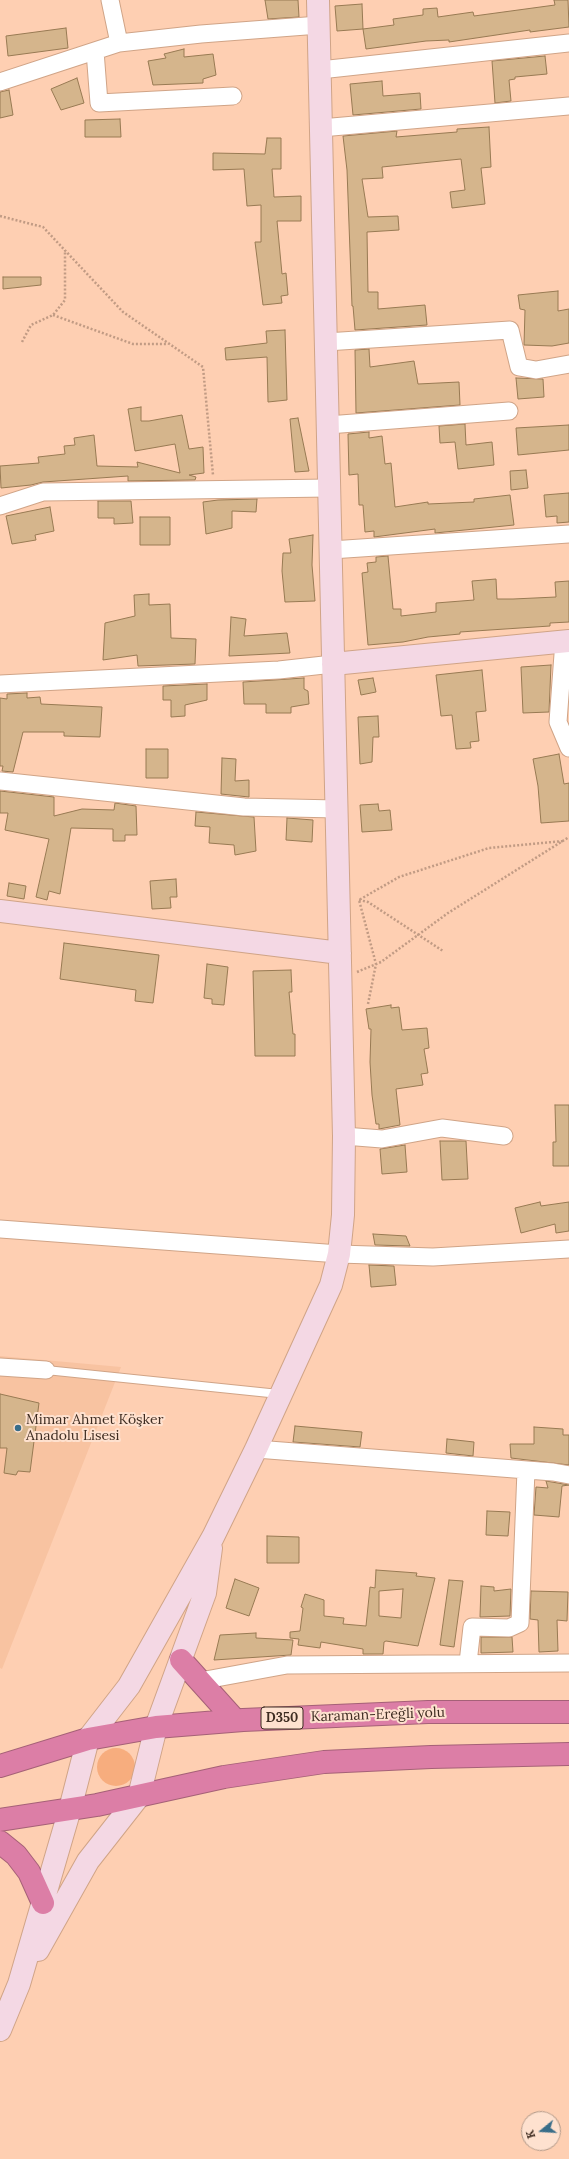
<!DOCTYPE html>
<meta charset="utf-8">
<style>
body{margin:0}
#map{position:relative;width:569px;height:2159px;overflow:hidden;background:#fecfb2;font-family:Lora,serif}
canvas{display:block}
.north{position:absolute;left:521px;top:2111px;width:40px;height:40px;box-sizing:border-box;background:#fee1cf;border:1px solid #b19989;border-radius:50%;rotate:252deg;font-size:11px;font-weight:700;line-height:16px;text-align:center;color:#3e2c21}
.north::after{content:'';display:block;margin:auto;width:14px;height:18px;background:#386d89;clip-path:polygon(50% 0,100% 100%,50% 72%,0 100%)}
</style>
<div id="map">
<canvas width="569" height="2159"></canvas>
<div class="north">K</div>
</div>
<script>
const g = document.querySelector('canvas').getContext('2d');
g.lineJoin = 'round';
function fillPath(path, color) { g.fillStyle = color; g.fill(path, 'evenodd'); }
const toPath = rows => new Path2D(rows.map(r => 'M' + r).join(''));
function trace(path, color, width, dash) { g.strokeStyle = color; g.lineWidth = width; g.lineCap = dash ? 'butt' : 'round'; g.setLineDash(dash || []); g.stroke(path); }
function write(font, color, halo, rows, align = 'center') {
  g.font = font + ' Lora,serif'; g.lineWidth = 4; g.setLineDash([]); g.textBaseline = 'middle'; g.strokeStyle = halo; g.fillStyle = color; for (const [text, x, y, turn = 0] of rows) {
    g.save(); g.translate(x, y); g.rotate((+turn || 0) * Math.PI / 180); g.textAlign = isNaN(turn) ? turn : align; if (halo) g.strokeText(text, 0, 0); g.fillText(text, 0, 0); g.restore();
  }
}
fillPath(toPath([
 [0,1356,121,1367,2,1669,0,1668]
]), '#f8c3a1');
fillPath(toPath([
 '97 1767a19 19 0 1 1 38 0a19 19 0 1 1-38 0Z'
]), '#f7ad7e');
const building = toPath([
 [265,0,298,0,299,17,268,19,265,0],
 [554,0,568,0,569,27,530,32,530,30,449,42,449,40,426,41,366,49,363,29,394,25,393,19,423,15,423,9,437,8,438,17,473,12,474,16,555,5,554,0],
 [362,4,363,29,337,31,335,6,362,4],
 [66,28,68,48,8,56,6,36,66,28],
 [184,49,184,57,213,54,216,75,203,79,203,83,153,85,148,61,166,58,164,54,184,49],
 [545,56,547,74,515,77,515,79,509,80,511,101,495,103,492,61,545,56],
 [77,78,84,103,61,110,51,89,77,78],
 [382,81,383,96,420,93,421,109,353,115,350,84,382,81],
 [9,90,13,115,0,118,0,92,9,90],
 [120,119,121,137,85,137,85,120,120,119],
 [489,127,491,167,481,168,485,204,452,208,450,192,465,190,461,159,382,167,383,178,362,179,368,217,398,216,399,230,367,232,368,292,378,292,378,309,425,305,427,325,355,330,353,306,352,306,347,170,343,136,397,131,396,137,457,132,457,129,489,127],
 [267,138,281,138,281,169,272,169,274,197,301,196,301,221,277,221,282,274,286,273,288,295,281,296,282,303,263,305,255,242,261,242,261,205,247,206,244,169,213,170,213,153,265,154,267,138],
 [3,277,41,277,41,285,3,289,3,277],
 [558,291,558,311,569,309,569,343,552,346,524,345,525,310,520,309,518,295,558,291],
 [285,330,287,400,268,402,267,357,226,360,225,348,267,343,266,331,285,330],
 [369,349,370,367,414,361,418,384,459,382,460,405,356,413,355,350,369,349],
 [516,378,543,379,544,397,518,399,516,378],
 [141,407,141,421,149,421,182,415,189,449,203,447,204,473,189,475,196,477,195,480,128,481,128,476,43,482,31,485,1,488,0,466,39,463,38,457,65,454,64,446,75,445,74,438,94,435,97,466,138,467,137,462,180,473,175,444,135,451,128,409,141,407],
 [298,418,309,471,295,472,290,419,298,418],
 [465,424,466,445,492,442,494,465,458,469,455,442,440,443,439,426,465,424],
 [569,425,569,450,518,455,516,428,569,425],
 [369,432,369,438,382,436,385,464,391,463,395,507,428,502,428,504,474,502,474,499,510,495,514,525,435,533,435,529,374,537,374,531,365,532,363,505,359,505,358,474,349,475,348,434,369,432],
 [526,470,528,488,511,490,510,471,526,470],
 [569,493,569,522,557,523,557,516,546,517,544,495,569,493],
 [257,499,256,512,232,511,232,528,206,534,203,502,218,500,257,499],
 [98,501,131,501,133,523,114,524,114,518,98,518,98,501],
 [50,507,54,531,35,535,36,540,12,544,6,516,50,507],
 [140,517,170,517,170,545,140,545,140,517],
 [313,535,312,565,315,601,285,602,282,571,283,553,291,553,289,539,313,535],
 [388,556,393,609,401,609,401,616,436,612,436,603,474,600,472,581,496,579,497,599,513,599,556,597,555,582,569,581,569,622,550,623,550,626,460,632,460,634,428,637,403,642,368,645,362,573,368,572,367,563,376,562,376,557,388,556],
 [149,594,149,605,170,604,171,638,196,639,195,664,138,666,137,655,103,660,105,623,135,616,134,595,149,594],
 [231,617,246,619,244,636,287,633,290,653,229,656,231,617],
 [551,665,549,712,523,713,521,667,551,665],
 [482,670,486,711,476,712,479,741,470,742,471,748,456,749,452,715,441,716,436,675,482,670],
 [304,678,304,689,308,691,309,704,291,707,291,713,266,713,266,704,244,704,243,682,304,678],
 [373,678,376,692,361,695,358,680,373,678],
 [207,684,207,700,185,705,185,716,171,717,171,700,163,700,163,686,207,684],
 [27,693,27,698,40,697,41,704,102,707,100,737,64,736,64,732,23,732,13,772,2,771,3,766,0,766,0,698,7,699,7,694,27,693],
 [378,716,379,737,373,737,372,762,360,764,358,717,378,716],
 [146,749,168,749,168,778,146,778,146,749],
 [559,754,564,784,569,783,569,821,541,823,538,786,533,759,559,754],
 [222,758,236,759,235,781,249,780,249,797,221,794,222,758],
 [0,791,54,797,54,816,82,809,114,810,115,803,136,806,137,835,125,835,125,841,113,841,113,829,71,828,60,894,49,891,47,900,36,897,49,839,5,830,8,813,0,813,0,791],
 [378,804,379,811,390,810,392,830,362,832,360,805,378,804],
 [196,812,254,817,256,851,235,855,234,845,209,843,210,827,195,826,196,812],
 [287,818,313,820,312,842,286,840,287,818],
 [176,879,177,897,170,897,171,908,152,909,150,881,176,879],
 [9,883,26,886,24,899,7,896,9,883],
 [64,943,159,955,153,1003,135,1001,136,990,60,979,64,943],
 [207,964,228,967,224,1005,212,1004,212,999,204,998,207,964],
 [291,970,292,992,289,992,293,1034,295,1034,295,1056,255,1056,253,971,291,970],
 [391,1005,391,1008,399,1007,402,1030,427,1028,429,1048,424,1049,428,1073,421,1074,423,1085,396,1089,400,1125,379,1129,379,1124,376,1124,372,1095,370,1062,371,1029,369,1029,366,1009,391,1005],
 [555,1105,569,1105,569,1166,553,1166,553,1142,556,1142,555,1105],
 [440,1141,466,1141,468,1179,442,1180,440,1141],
 [405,1145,407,1172,382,1174,380,1149,405,1145],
 [540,1202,541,1206,569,1202,569,1231,556,1233,555,1224,521,1233,515,1208,540,1202],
 [373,1234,406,1236,410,1246,375,1245,373,1234],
 [369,1265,394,1266,396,1285,371,1287,369,1265],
 [0,1394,39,1403,30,1472,18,1471,16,1475,4,1473,7,1448,0,1448,0,1394],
 [295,1426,362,1432,360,1447,293,1442,295,1426],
 [534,1427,563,1429,563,1435,569,1435,569,1465,511,1458,510,1444,534,1444,534,1427],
 [447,1439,474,1442,473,1456,446,1453,447,1439],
 [546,1481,569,1485,562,1486,559,1517,534,1515,536,1487,548,1488,546,1481],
 [487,1511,510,1512,508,1536,486,1535,487,1511],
 [267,1536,299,1537,299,1563,267,1563,267,1536],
 [376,1570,417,1573,416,1576,435,1578,418,1646,386,1641,384,1642,383,1654,363,1654,363,1649,321,1642,320,1648,298,1645,299,1639,290,1638,290,1632,300,1631,303,1608,301,1607,305,1594,324,1600,324,1616,344,1618,343,1624,366,1626,370,1587,375,1588,376,1570],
 [403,1589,401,1618,379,1616,379,1591,403,1589],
 [235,1579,259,1588,249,1616,226,1608,235,1579],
 [449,1580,463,1581,454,1647,440,1645,449,1580],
 [481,1586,494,1587,494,1591,511,1589,510,1616,480,1617,481,1586],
 [531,1591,568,1592,567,1621,557,1620,558,1651,539,1652,538,1620,530,1619,531,1591],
 [256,1633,256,1638,293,1640,291,1655,214,1660,220,1635,256,1633],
 [481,1637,512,1637,513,1652,481,1653,481,1637]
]);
fillPath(building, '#d5b58c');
trace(building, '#987a53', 1);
const lane = toPath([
 [46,1370,279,1394]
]);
const street = toPath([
 [110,0,119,43],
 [95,51,99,103,233,96],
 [320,70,569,43],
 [0,82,119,43,201,34,319,25],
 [321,128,569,106],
 [326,342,510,330,519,367,536,370,569,364],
 [328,425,509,411],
 [0,506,43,492,329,488],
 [331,550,569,534],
 [564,641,558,722,569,748],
 [0,684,279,670,333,664],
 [0,781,244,807,337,809],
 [344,1136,382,1139,442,1128,504,1136],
 [0,1229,339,1254,433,1257,569,1249],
 [0,1367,46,1370],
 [256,1449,553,1472,569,1475],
 [468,1663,472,1627,509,1628,520,1623,526,1470],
 [200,1681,287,1665,569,1663]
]);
const secondary = toPath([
 [333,664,569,641],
 [0,911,340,953],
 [38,1950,88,1861,139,1796,156,1727,205,1593,211,1548],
 [0,2030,19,1984,70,1809,88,1739,129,1686,213,1537,256,1449,331,1285,339,1254,343,1215,344,1136,318,0]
]);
const highway = toPath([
 [181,1660,235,1720],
 [0,1766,88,1739,156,1727,243,1720,428,1712,569,1712],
 [0,1820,97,1805,224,1777,324,1762,431,1757,569,1754],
 [0,1842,16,1855,29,1872,43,1903]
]);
trace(lane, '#d0a487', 10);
trace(street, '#d0a487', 19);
trace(secondary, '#d0a487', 24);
trace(highway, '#a56177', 24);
trace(toPath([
 [0,216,43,227,123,312,203,367,213,475],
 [53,315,133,344,168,344],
 [22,342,31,325,53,315,65,300,65,250],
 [359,900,368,902,443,951],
 [357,972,381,962,448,913,569,837],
 [368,1004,376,964,359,900,399,877,489,848,563,841]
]), '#c19b84', 2.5, [2, 2]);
trace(lane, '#fff', 8);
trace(street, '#fff', 17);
trace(secondary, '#f4d8e4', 22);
trace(highway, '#dc7ea6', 22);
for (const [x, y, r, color] of [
 [18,1428,4,"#386d89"]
]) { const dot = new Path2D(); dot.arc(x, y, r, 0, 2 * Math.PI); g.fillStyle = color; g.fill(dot); trace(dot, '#fee1cf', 1.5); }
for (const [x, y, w] of [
 [282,1718,42]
]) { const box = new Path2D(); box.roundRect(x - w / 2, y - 11, w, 22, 3); g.fillStyle = '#fee1cf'; g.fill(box); trace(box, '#3e2c21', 1); }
write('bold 13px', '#3e2c21', null, [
 ["D350",282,1718]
]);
write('14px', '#3e2c21', '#fee1cf', [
 ["Mimar Ahmet Köşker",26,1420],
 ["Anadolu Lisesi",26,1436]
], 'left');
write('14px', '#3e2c21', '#fee1cf', [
 ["Karaman-Ereğli yolu",378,1715,-2]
]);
</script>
